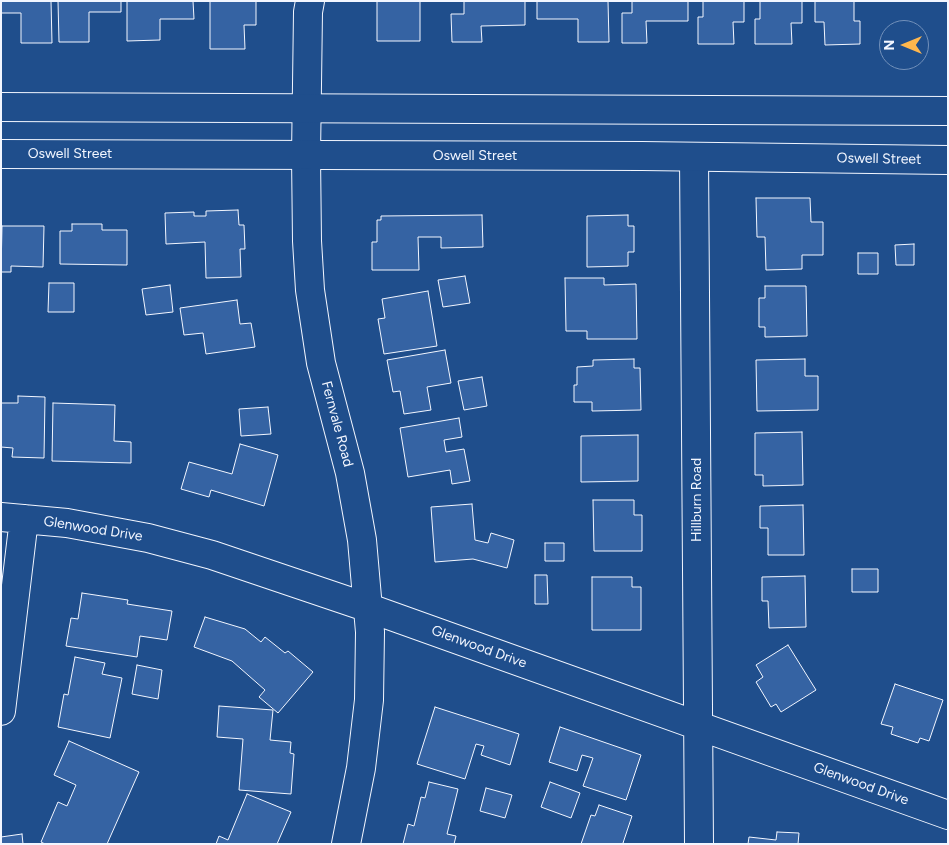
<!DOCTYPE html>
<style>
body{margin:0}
#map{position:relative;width:949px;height:845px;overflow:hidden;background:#1f4e8c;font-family:Figtree,sans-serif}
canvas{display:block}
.frame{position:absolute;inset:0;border:2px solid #f2f6ff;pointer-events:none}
.north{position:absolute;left:879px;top:20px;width:50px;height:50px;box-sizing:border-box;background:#1f4e8c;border:1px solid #7391ba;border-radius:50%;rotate:270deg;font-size:14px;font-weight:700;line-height:20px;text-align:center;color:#f2f6ff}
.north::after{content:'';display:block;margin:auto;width:18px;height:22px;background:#ffb74d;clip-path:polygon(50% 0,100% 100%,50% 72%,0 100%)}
</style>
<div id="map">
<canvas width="949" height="845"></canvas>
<div class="frame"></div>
<div class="north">N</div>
</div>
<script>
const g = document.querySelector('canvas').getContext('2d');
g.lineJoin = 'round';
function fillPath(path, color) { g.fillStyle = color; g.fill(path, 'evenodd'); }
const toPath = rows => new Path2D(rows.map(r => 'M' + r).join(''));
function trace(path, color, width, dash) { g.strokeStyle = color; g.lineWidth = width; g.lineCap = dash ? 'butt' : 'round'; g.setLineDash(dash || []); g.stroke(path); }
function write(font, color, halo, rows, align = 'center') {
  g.font = font + ' Figtree,sans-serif'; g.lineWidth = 4; g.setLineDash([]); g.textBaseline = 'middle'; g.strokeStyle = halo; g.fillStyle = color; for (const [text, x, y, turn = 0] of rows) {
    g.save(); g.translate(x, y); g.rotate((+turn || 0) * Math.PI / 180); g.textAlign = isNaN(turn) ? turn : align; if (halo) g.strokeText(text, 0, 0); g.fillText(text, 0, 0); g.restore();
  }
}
const building = toPath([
 [1,1,51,1,52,43,21,43,21,13,1,13,1,1],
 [58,1,121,1,121,12,89,12,89,42,59,42,58,1],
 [127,1,193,1,194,19,160,19,160,40,127,41,127,1],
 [210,1,256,1,256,25,244,25,245,49,210,49,210,1],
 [377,1,420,1,420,41,377,41,377,1],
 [464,1,525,1,525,25,481,26,482,42,452,42,451,14,464,14,464,1],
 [537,1,608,1,609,42,578,42,578,19,537,19,537,1],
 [632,1,688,1,688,21,646,21,647,43,622,43,622,13,632,13,632,1],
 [703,1,744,1,744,22,733,22,734,44,698,44,698,17,703,17,703,1],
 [760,1,802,1,802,23,791,23,792,44,755,44,755,19,760,19,760,1],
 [815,1,854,1,854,21,860,21,860,44,825,45,824,22,815,22,815,1],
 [756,198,810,198,811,222,823,222,823,255,802,255,802,269,766,270,765,237,757,237,756,198],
 [238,210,239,225,244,225,245,249,240,249,241,277,206,278,205,242,166,244,165,213,194,212,194,216,206,216,206,211,238,210],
 [482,215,483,247,441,248,441,237,418,237,419,270,372,270,372,242,377,242,377,220,381,220,381,216,482,215],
 [628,215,628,226,634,226,634,252,628,252,628,266,587,267,587,216,628,215],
 [72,224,102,224,102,230,127,230,127,265,60,264,60,231,72,231,72,224],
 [2,226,44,226,43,267,11,266,11,272,1,272,2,226],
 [914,244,914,265,896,265,895,245,914,244],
 [858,253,878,253,878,274,858,274,858,253],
 [465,276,470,303,443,307,438,280,465,276],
 [565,278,604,278,604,285,636,284,637,339,587,339,587,331,566,331,565,278],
 [49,283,74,283,74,312,48,312,49,283],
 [170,285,173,312,146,315,142,289,170,285],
 [765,286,806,286,807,336,765,337,765,327,759,327,759,298,765,298,765,286],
 [428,291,437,346,384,354,378,319,385,318,382,299,428,291],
 [237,300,240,324,251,323,255,347,206,354,203,333,184,335,180,308,237,300],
 [445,350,451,383,427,387,431,410,404,414,400,391,393,392,387,360,445,350],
 [634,359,634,368,640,368,641,410,592,411,592,402,574,402,574,385,577,385,577,367,593,366,593,360,634,359],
 [805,359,805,376,818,376,818,410,757,411,756,360,805,359],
 [482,377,487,406,464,410,458,381,482,377],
 [18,396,45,397,44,458,12,457,13,448,1,447,1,403,18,403,18,396],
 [53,403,115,405,114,441,131,442,131,463,52,461,53,403],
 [268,407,271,434,241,436,239,409,268,407],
 [459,418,462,437,444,440,446,452,464,449,470,481,452,484,450,470,408,477,400,428,459,418],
 [802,432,803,485,763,486,763,475,755,475,755,433,802,432],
 [638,435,638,481,581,482,581,436,638,435],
 [240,444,278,455,264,506,211,490,209,497,181,489,189,462,232,474,240,444],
 [593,500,634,500,634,515,642,515,642,551,594,551,593,500],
 [472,504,475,540,488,543,491,533,514,540,507,568,473,559,435,562,431,507,472,504],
 [803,505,804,555,768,555,768,528,760,528,760,506,803,505],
 [545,543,564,543,564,561,545,561,545,543],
 [852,569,878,569,878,592,852,592,852,569],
 [535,575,547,575,548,604,535,604,535,575],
 [805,576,806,627,769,628,768,601,762,601,762,577,805,576],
 [592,577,632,577,632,587,641,587,641,630,592,630,592,577],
 [82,593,128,600,127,604,172,611,167,640,140,636,137,657,66,646,71,618,78,619,82,593],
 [205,617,245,629,261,642,265,637,285,653,288,651,313,672,278,713,259,697,265,690,232,661,194,647,205,617],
 [788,645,816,690,781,712,776,704,771,707,756,682,763,677,756,665,788,645],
 [75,657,105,663,102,674,122,678,110,738,58,727,64,694,68,695,75,657],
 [137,665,162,670,158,699,132,694,137,665],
 [895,684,943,700,929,741,920,738,918,743,891,734,893,727,881,724,895,684],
 [219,706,273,710,270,740,291,742,290,753,294,754,291,794,239,790,243,739,217,737,219,706],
 [435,707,519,734,510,765,481,755,484,746,476,744,465,779,417,764,435,707],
 [560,727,641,755,626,800,583,786,593,758,582,755,577,771,549,762,560,727],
 [69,741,139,772,107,844,45,844,41,842,58,802,67,806,76,785,54,775,69,741],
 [429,782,458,789,447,834,456,836,454,844,403,844,408,824,414,826,421,797,425,798,429,782],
 [550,782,580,793,571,818,541,807,550,782],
 [486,788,512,795,505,818,480,811,486,788],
 [247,794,291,812,277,844,216,844,219,836,228,840,247,794],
 [599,805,632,816,623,843,626,844,581,844,591,815,595,816,599,805],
 [777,832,799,833,798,844,748,844,749,837,776,840,777,832],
 [22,834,23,844,1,844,1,837,22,834]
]);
fillPath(building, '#3563a3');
trace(building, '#f2f6ff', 1);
const minor = toPath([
 [310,1,308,12,306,156,307,241,310,290,321,363,350,473,362,540,370,632,369,700,361,768,346,844],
 [694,157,699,844],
 [1,517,67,523,148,538,212,555,369,608,948,815],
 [1,711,24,519]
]);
const major = toPath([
 [1,107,948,111],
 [1,154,642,156,948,160]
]);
trace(minor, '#f2f6ff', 30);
trace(major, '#f2f6ff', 30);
trace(minor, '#1f4e8c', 28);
trace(major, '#1f4e8c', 28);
write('14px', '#f2f6ff', '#1f4e8c', [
 ["Oswell Street",70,154],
 ["Oswell Street",475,156],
 ["Oswell Street",879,159,1],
 ["Fernvale Road",337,424,75],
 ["Hillburn Road",697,500,-90],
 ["Glenwood Drive",93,529,9],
 ["Glenwood Drive",479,647,20],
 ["Glenwood Drive",861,784,20]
]);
</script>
